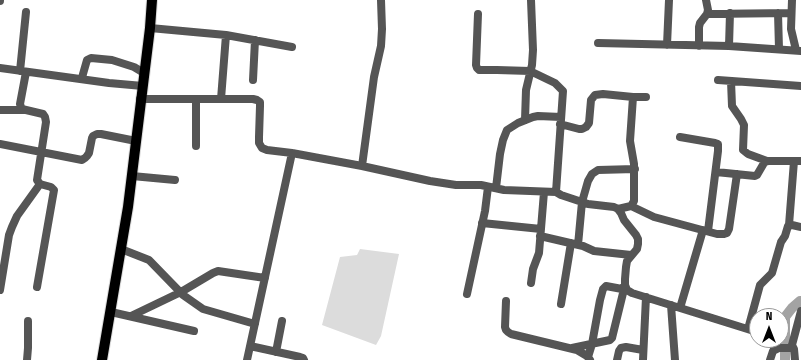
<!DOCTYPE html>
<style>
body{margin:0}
#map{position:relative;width:801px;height:360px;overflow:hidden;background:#fff;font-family:"Fira Sans Condensed",sans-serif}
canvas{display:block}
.north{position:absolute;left:749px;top:308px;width:40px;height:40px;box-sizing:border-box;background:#fff;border:1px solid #999;border-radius:50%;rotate:0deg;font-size:11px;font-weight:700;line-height:16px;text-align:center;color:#000}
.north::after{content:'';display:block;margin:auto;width:14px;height:18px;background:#000;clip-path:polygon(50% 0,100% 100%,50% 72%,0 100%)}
</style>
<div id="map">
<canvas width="801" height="360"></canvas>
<div class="north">N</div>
</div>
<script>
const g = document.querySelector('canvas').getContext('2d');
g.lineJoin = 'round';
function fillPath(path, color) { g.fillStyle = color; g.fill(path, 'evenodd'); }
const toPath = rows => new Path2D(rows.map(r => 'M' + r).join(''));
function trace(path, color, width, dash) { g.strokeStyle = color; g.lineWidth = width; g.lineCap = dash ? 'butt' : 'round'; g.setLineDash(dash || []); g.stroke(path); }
fillPath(toPath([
 [360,249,399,254,381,336,376,345,322,325,340,257,357,255]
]), '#dcdcdc');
trace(toPath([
 [785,360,785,317,792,308,800,301,801,301]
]), '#a3a3a3', 10);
const major = toPath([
 [102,360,128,207,150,28,152,0]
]);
trace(major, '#dbdbdb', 12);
trace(toPath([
 [792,0,791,29,796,50],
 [0,1,0,0],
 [778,13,779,49],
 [478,14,476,65,477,68,479,70,497,70,530,71,555,83,563,91,556,192,561,195,588,204,614,207,618,209,621,213,624,220,636,235,638,239,638,244,637,249,627,261,626,267,625,279,625,285,627,290,632,293,757,332],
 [707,14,791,13],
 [150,28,226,35,292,47],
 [598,43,729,46,801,51],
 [667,45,669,0],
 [699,46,699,27,700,23,707,14,708,10,706,0],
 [729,46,730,13],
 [0,68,109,83,143,86],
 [20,71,26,12],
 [26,72,20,104,21,107,22,109,26,110,43,114,45,117,46,122,37,180,40,184,51,187,54,190,37,287],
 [82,79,83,74,87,60,91,58,112,60,134,67,144,73],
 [253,80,255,40],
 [718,80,801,86],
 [731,81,732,106,741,119,744,125,743,150,748,154,767,161],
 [140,99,253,99,257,100,260,102,260,106,259,137,259,143,262,148,267,150,292,153,362,166,430,181,456,185,481,185,504,190,556,192],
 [196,99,196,146],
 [221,99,226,35],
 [0,110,26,110],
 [525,120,526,90,532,65,533,50,531,0],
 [560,124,579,129,582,129,586,127,589,123,591,100,595,95,603,94,633,97,646,97],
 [680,137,715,143,718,144,718,151,708,231],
 [0,144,82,160,85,158,87,156,89,153,92,138,93,136,97,134,101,134,136,141],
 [362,166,374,77,381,46,382,29,381,0],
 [716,172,755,176,757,175,764,163,767,161,801,161],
 [132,176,175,180],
 [496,188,500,154,503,140,507,130,518,123,533,117,538,116,561,117],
 [631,206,654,217,717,234,724,234,727,233,729,229,737,174],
 [618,209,631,206,634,201,634,164,630,141,633,97],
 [482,223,541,229],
 [789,225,794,161],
 [540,236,583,246,594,251,631,255],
 [578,245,582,202,588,181,592,174,598,170,635,169],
 [121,249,149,260,183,295,203,309,255,324],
 [531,283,533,269,539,253,544,192],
 [0,290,9,235,12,227,17,216,40,184],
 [467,294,485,211,488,187],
 [506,301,505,327,506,330,508,332,511,334,577,350,587,356,590,360],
 [561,304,571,243],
 [671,305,675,360],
 [680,308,703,230],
 [111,312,194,331],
 [131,316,181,292,213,273,218,271,265,278],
 [748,329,760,285,772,273,781,242,785,236,788,226,792,225,801,227],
 [771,340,775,350],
 [792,345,794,349,795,360],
 [250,346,300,357,303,358,304,360],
 [572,348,610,340,612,338,625,285],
 [276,352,282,321],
 [588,357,592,344,600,300,603,289,606,286,622,289,625,285],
 [27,360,28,348,28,321],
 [247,360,292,153],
 [617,360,619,351,621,348,626,347,643,350],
 [643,360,646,297],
 [770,360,773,351,779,348,790,348,792,345,801,311]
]), '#555', 8);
trace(major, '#000', 10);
</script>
